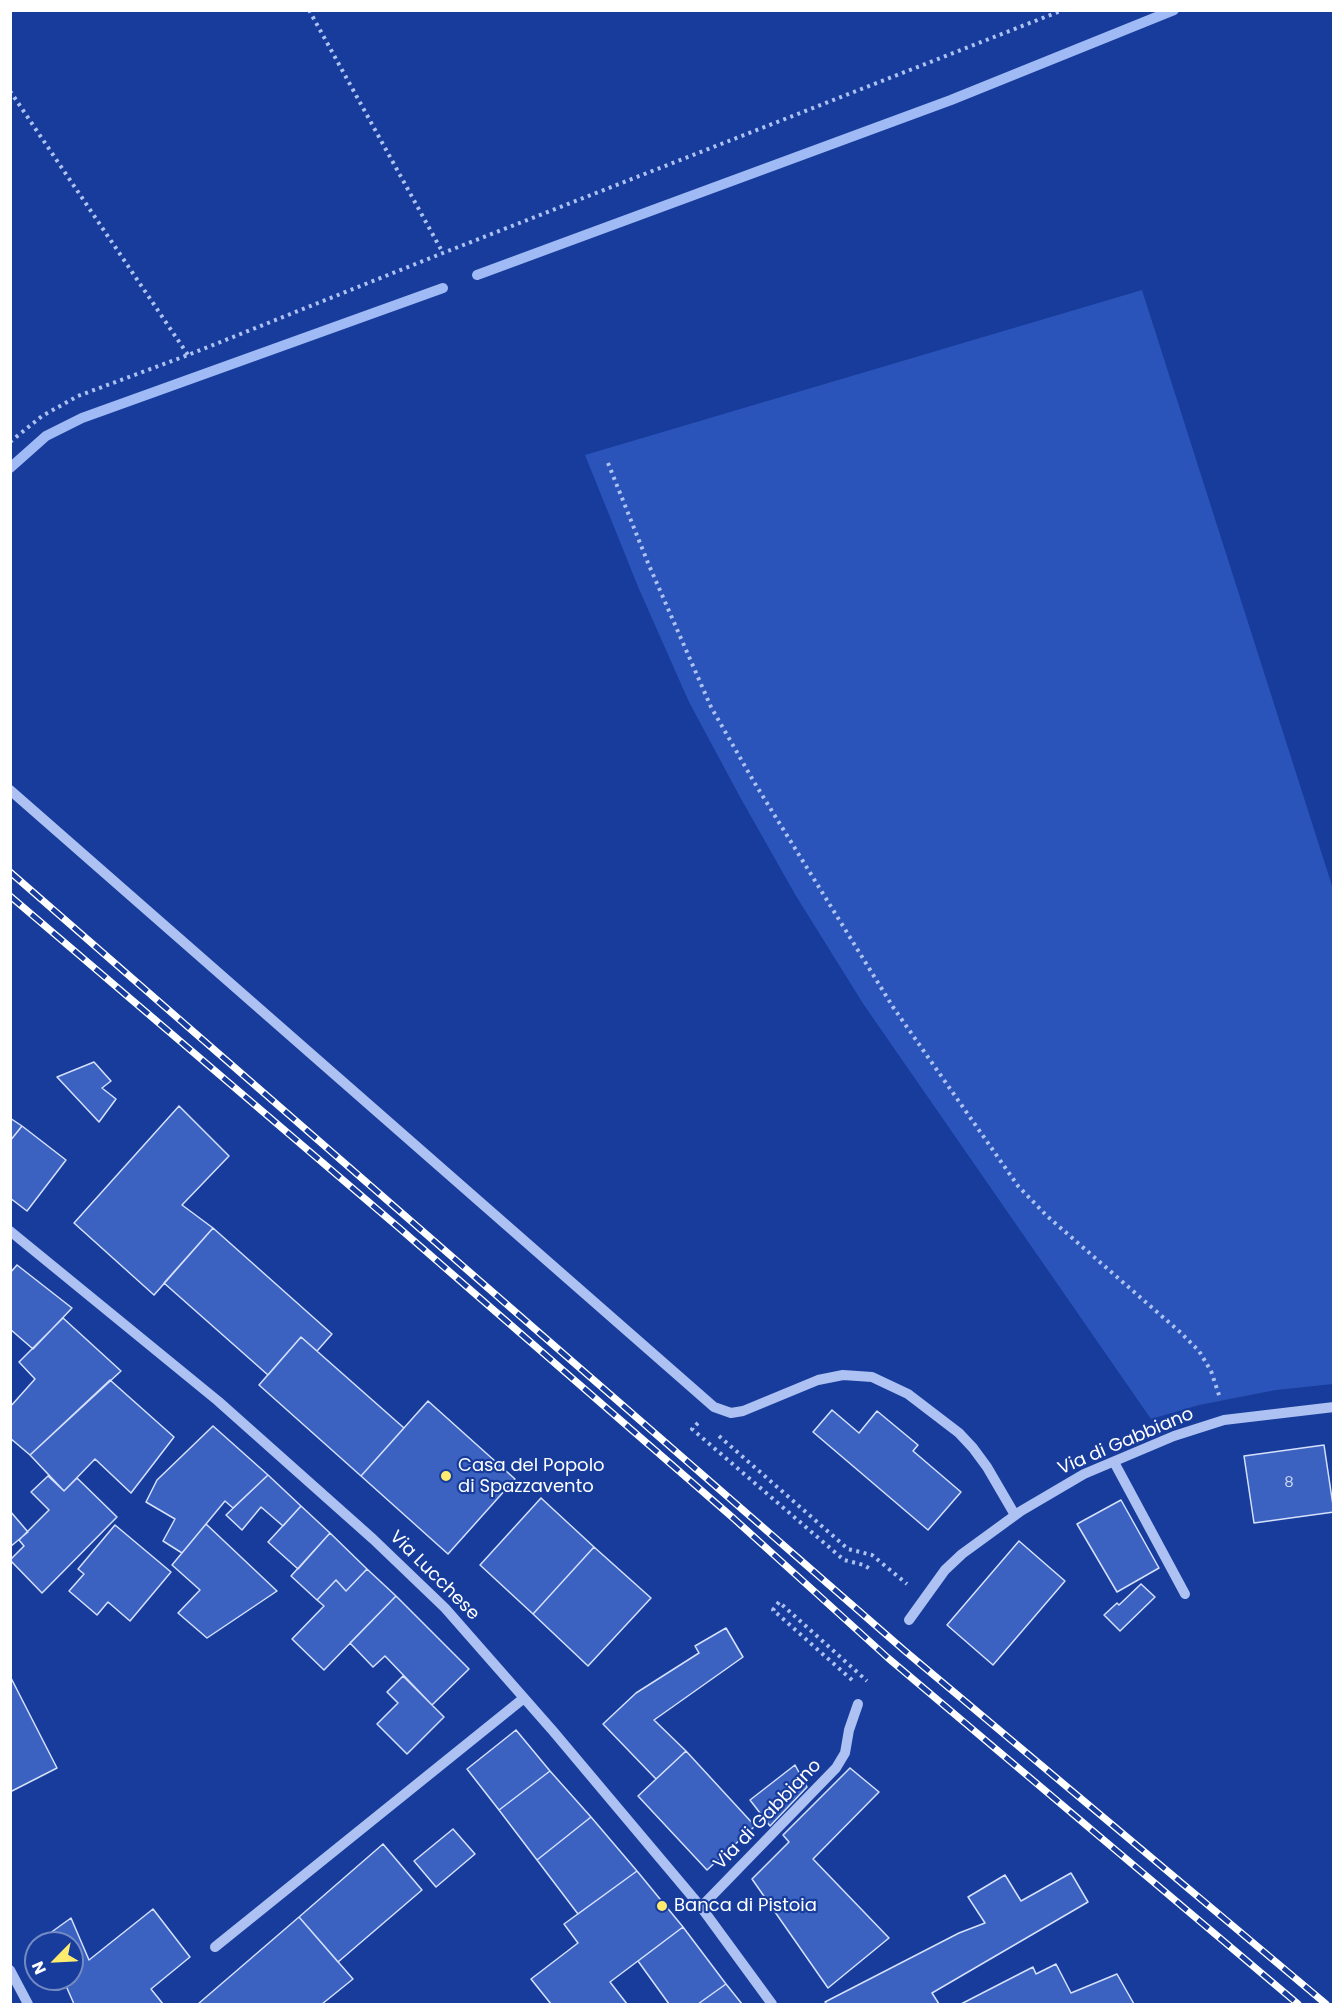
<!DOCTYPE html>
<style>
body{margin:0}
#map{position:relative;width:1344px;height:2015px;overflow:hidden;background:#173c9b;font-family:Poppins,sans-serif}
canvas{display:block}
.frame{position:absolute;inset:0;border:12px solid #fff;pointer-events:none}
.north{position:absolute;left:24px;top:1931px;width:60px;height:60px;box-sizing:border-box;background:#173c9b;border:2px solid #748ac3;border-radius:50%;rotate:246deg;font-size:16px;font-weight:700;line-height:24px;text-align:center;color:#fff}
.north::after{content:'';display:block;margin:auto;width:21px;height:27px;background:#ffec6e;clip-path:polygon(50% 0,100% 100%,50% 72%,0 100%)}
</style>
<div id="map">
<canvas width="1344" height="2015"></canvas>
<div class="frame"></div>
<div class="north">N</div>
</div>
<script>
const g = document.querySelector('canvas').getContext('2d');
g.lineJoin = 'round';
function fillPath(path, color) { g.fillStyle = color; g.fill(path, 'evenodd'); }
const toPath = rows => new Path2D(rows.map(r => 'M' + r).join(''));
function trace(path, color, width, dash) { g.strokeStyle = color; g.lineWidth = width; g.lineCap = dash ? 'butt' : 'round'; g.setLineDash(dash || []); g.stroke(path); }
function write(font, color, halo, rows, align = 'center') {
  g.font = font + ' Poppins,sans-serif'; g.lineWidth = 4.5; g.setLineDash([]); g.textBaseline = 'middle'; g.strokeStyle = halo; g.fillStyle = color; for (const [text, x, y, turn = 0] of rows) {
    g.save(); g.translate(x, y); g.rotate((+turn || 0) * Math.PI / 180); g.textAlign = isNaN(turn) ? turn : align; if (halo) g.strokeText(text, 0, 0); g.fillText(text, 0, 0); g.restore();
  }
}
fillPath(toPath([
 [1142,290,1334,892,1333,1384,1276,1390,1199,1405,1151,1419,864,1005,796,896,740,797,689,702,639,589,585,455]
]), '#2a54b9');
trace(toPath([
 [477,275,951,100,1174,10],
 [10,468,46,436,82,418,443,288]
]), '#a0baf5', 10);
const building = toPath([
 [94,1062,111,1081,102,1088,116,1099,99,1122,57,1077,94,1062],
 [179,1106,229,1156,182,1205,213,1228,154,1295,74,1223,179,1106],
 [10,1118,22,1126,10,1141,10,1118],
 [22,1126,66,1160,27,1211,10,1198,10,1141,22,1126],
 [213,1228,332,1334,317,1351,301,1337,268,1375,164,1283,213,1228],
 [17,1265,72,1308,33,1349,10,1329,10,1273,17,1265],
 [63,1318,121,1371,30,1455,10,1438,10,1407,35,1379,19,1362,63,1318],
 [301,1337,404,1428,361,1476,259,1385,301,1337],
 [110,1380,174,1437,131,1493,95,1459,64,1491,30,1455,110,1380],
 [428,1401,515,1479,448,1554,361,1476,428,1401],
 [832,1410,859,1433,877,1411,918,1445,913,1451,961,1492,928,1530,813,1432,832,1410],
 [213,1426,268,1475,233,1508,225,1501,182,1553,163,1541,175,1519,146,1502,157,1480,213,1426],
 [1324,1445,1334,1512,1254,1523,1244,1456,1324,1445],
 [268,1475,301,1506,283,1526,261,1507,242,1530,226,1515,268,1475],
 [48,1476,64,1491,77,1478,117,1517,42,1593,10,1560,24,1546,19,1540,49,1510,31,1492,48,1476],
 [541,1498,594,1547,533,1614,480,1565,541,1498],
 [1121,1500,1159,1568,1117,1592,1077,1524,1121,1500],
 [301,1506,330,1533,298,1569,268,1542,301,1506],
 [10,1511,28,1532,10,1547,10,1511],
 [206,1524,277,1591,207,1638,178,1613,200,1590,172,1565,206,1524],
 [115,1525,171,1572,130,1621,108,1602,97,1615,69,1591,84,1574,78,1569,115,1525],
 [330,1533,367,1569,346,1591,336,1580,317,1600,291,1576,330,1533],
 [1019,1541,1065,1581,993,1665,947,1625,1019,1541],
 [594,1547,651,1598,588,1666,533,1614,594,1547],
 [367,1569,396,1596,324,1670,292,1639,324,1606,317,1600,336,1580,346,1591,367,1569],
 [1141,1584,1155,1597,1120,1631,1104,1615,1117,1603,1119,1605,1141,1584],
 [396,1596,469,1669,432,1705,385,1656,373,1667,350,1643,396,1596],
 [726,1628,743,1657,654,1720,686,1751,656,1779,603,1724,636,1693,699,1653,695,1646,726,1628],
 [10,1676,57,1768,10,1792,10,1676],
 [403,1676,444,1717,407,1754,377,1724,398,1703,387,1692,403,1676],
 [516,1730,550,1771,499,1810,467,1769,516,1730],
 [686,1751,755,1826,707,1870,638,1796,686,1751],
 [795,1765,807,1787,770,1826,750,1800,795,1765],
 [850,1768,879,1792,813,1859,889,1938,828,1988,752,1879,789,1842,783,1835,850,1768],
 [550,1771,591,1817,537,1860,499,1810,550,1771],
 [591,1817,637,1871,578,1914,537,1860,591,1817],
 [453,1829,475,1854,436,1887,414,1861,453,1829],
 [383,1844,422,1890,338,1962,299,1917,383,1844],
 [637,1871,683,1927,610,1982,627,2004,551,2004,531,1979,578,1943,564,1924,637,1871],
 [1071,1873,1088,1902,932,1993,939,2004,827,2004,825,2002,959,1933,985,1923,968,1897,1005,1875,1021,1901,1071,1873],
 [153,1909,190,1957,151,1989,163,2004,74,2004,63,1979,72,1979,72,1943,49,1943,46,1936,71,1918,89,1960,153,1909],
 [299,1917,353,1979,322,2004,198,2004,299,1917],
 [683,1927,726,1984,698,2004,669,2004,638,1961,683,1927],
 [1056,1964,1071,1993,1117,1974,1134,2004,961,2004,1033,1967,1036,1974,1056,1964],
 [726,1984,742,2004,698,2004,726,1984]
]);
fillPath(building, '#3c62c1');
trace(building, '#d5e1fc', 1.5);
trace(toPath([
 [309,10,443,253],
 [10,91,188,355],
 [10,442,42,416,78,396,188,355,443,253,1063,10],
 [608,463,648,563,711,707,754,782,893,1007,1018,1186,1047,1216,1180,1332,1199,1351,1211,1371,1220,1398],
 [698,1423,692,1429,844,1560,864,1565,870,1569],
 [719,1436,848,1549,872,1555,907,1584],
 [852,1680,773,1610,779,1602,867,1681]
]), '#adc1f2', 4, [3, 4.5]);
trace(toPath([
 [10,790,714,1407,731,1413,743,1411,818,1380,843,1375,872,1377,908,1394,959,1433,973,1448,987,1467,1015,1515],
 [10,1231,218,1401,373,1539,445,1608,553,1731,701,1907,772,2004],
 [1114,1462,1185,1594],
 [909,1620,945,1570,962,1554,1021,1511,1084,1474,1174,1436,1224,1420,1334,1407],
 [701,1907,836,1768,845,1753,849,1730,858,1704],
 [215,1947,524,1698],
 [10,1970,28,2004]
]), '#adc1f2', 10);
const rail = toPath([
 [10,872,905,1651,1326,2004],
 [10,896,398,1227,732,1517,888,1658,1298,2004]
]);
trace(rail, '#fff', 7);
trace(rail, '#173c9b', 4.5, [14]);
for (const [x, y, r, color] of [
 [446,1476,6,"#ffec6e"],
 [662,1906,6,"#ffec6e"]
]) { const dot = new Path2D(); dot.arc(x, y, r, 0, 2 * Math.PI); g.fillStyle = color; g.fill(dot); trace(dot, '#173c9b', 2); }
write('15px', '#ced8f0', null, [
 ["8",1289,1483]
]);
write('18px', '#fff', '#173c9b', [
 ["Via di Gabbiano",1126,1442,-23],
 ["Via Lucchese",434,1576,45],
 ["Via di Gabbiano",768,1815,-46]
]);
write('18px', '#fff', '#173c9b', [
 ["Casa del Popolo",458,1466],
 ["di Spazzavento",458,1487],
 ["Banca di Pistoia",674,1906]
], 'left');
</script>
